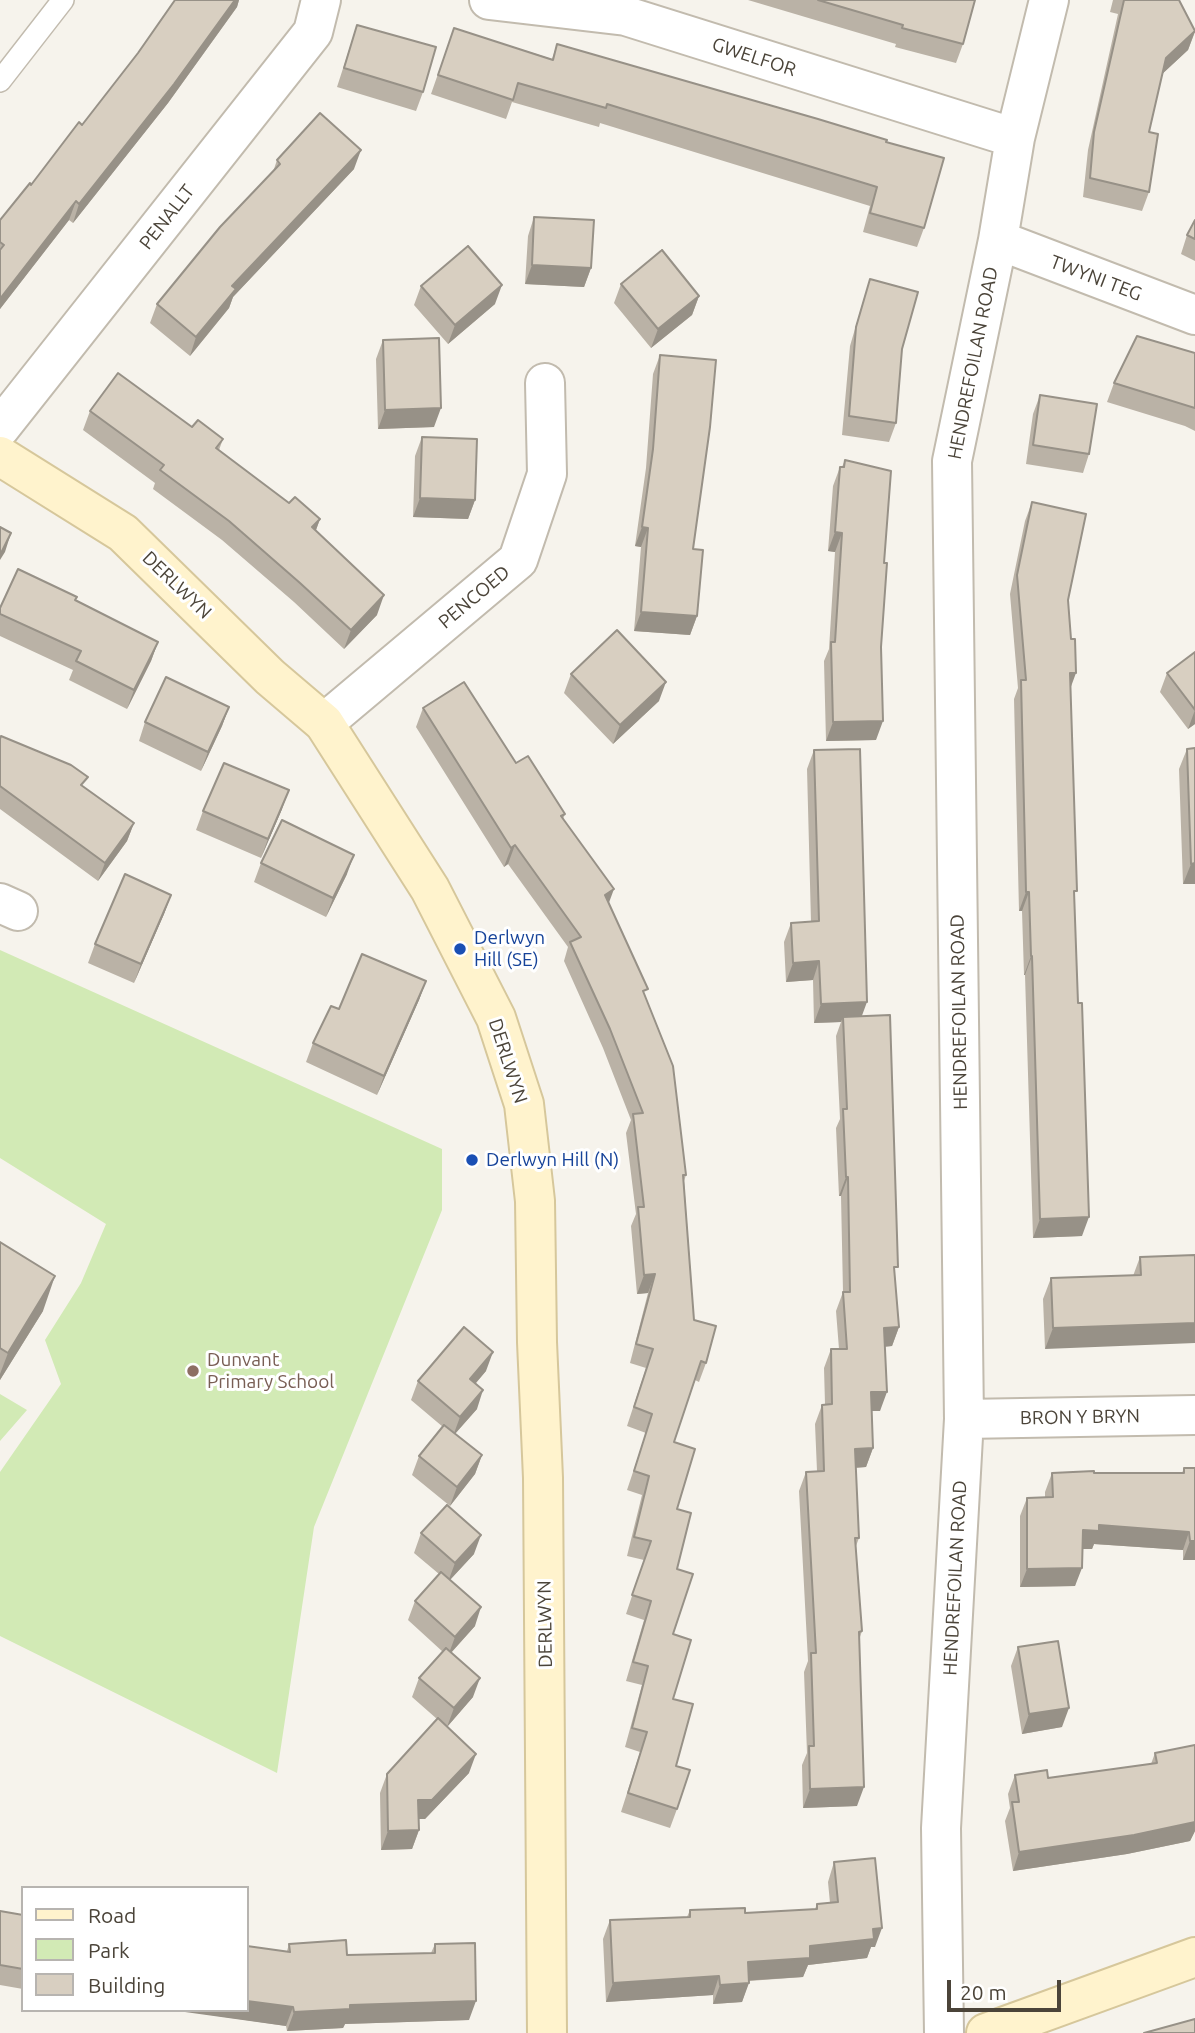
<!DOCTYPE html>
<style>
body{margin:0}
#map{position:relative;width:1195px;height:2033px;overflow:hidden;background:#f6f3ec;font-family:Ubuntu,sans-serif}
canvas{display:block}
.legend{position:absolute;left:21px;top:1886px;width:228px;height:126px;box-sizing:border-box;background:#fff;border:2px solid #b7b4b0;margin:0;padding:9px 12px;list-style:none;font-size:21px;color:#4b4439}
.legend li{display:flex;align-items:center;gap:14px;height:35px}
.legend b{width:35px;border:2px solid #b7b4b0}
.scale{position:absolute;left:947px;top:1980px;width:114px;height:32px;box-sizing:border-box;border:4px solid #4b4439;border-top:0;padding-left:9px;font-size:21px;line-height:24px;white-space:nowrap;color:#4b4439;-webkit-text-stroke:5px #fff;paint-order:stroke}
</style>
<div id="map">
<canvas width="1195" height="2033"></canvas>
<ul class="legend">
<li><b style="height:9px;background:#fff3cd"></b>Road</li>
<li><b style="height:19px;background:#d2eab5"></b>Park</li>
<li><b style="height:19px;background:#d8cfc1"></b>Building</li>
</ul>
<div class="scale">20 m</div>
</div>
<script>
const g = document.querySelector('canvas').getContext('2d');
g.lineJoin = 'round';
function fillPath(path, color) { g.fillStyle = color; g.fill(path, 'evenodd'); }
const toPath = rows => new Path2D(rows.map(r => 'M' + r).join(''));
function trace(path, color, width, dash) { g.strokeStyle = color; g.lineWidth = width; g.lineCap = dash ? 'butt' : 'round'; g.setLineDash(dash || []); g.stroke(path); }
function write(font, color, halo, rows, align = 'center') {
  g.font = font + ' Ubuntu,sans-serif'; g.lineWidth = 6; g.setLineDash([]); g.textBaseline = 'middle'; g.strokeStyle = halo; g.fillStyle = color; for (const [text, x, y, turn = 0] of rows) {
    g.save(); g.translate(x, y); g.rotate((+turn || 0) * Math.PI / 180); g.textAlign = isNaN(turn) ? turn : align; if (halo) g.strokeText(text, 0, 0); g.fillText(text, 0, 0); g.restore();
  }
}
fillPath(toPath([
 [0,950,442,1149,442,1210,314,1527,277,1773,0,1636,0,1472,61,1384,45,1340,81,1283,106,1224,0,1158],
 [0,1394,27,1410,0,1441]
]), '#d2eab5');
const lane = toPath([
 [0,81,63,0]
]);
const street = toPath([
 [489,0,626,16,1015,138],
 [998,240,1195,315],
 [0,428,313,32,321,0],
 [324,723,518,560,547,474,545,383],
 [0,903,18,911],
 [964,1419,1195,1415],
 [944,2033,941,1828,964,1419,952,461,998,240,1015,138,1049,0]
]);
const secondary = toPath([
 [0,456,123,533,270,677,324,723,430,889,496,1018,524,1104,535,1201,537,1342,543,1478,547,2033],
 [986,2033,1195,1957]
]);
trace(lane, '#c2bbae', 24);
trace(street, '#c2bbae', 42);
trace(secondary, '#d6c79b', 42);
trace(lane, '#fff', 21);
trace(street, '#fff', 38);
trace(secondary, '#fff3cd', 38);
fillPath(toPath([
 [175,0,239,0,237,7,168,103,73,223,69,220,0,309,0,220,82,125,138,53],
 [748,0,975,0,963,44,956,63,895,47,896,44],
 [1113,0,1179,0,1195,32,1188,50,1162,74,1149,132,1149,192,1142,211,1083,197,1088,150,1118,14,1110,12],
 [357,25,423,92,416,111,337,87],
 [454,28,552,59,557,44,886,142,924,228,917,247,863,232,870,206,600,123,599,127,512,102,506,119,431,94],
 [277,160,354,169,233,297,229,308,190,356,150,323,157,304,273,172],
 [534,217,591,268,584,287,525,284,528,236],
 [1195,220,1195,261,1181,254,1187,235],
 [870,279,902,349,896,423,889,442,842,435,850,346,864,298],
 [621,284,699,296,692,315,651,348,614,303],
 [421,286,495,304,448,344,414,305],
 [383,340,434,427,378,429,376,359],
 [1195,353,1195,431,1185,426,1107,402,1114,383],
 [660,355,693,549,697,616,690,635,634,631,641,547,635,546,646,468,653,374],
 [1040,395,1089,454,1083,473,1026,464,1033,414],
 [90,411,192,427,223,439,219,450,289,503,320,519,316,530,377,615,344,649,294,602,222,540,153,489,155,483,83,430],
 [422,437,475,500,468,519,413,517,415,456],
 [845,460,884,563,881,647,876,740,826,741,824,661,829,649,835,552,828,551,833,486,840,467,842,467],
 [1032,502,1068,600,1082,1236,1033,1238,1025,975,1024,975,1022,911,1019,911,1014,699,1018,688,1010,594,1025,521],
 [76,600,158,642,151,661,127,709,69,680,73,670,0,636,0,608],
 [1195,652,1195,724,1188,729,1160,692,1167,673],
 [571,674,659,701,613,744,564,693],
 [229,707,222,726,201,771,139,741,145,722],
 [423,708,516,763,565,814,563,819,609,903,645,997,686,1175,684,1181,694,1320,706,1363,699,1382,695,1380,674,1442,677,1509,677,1569,673,1634,673,1699,677,1809,670,1828,621,1812,640,1752,625,1747,642,1685,626,1681,644,1620,626,1614,644,1560,627,1556,642,1495,627,1490,646,1433,627,1426,646,1368,630,1363,648,1293,637,1294,631,1226,636,1214,626,1133,631,1120,603,1048,564,961,568,947,508,864,504,867,416,727],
 [0,739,134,823,127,841,98,881,0,809],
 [1187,749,1195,884,1183,884,1179,769],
 [814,750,862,1016,895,1276,899,1327,892,1346,885,1347,880,1411,872,1411,873,1448,866,1467,856,1468,859,1538,856,1546,862,1631,859,1640,857,1806,803,1808,802,1765,807,1753,804,1672,808,1661,799,1491,806,1472,817,1471,815,1424,822,1405,825,1404,824,1368,831,1349,839,1349,836,1311,843,1292,841,1196,839,1196,836,1128,840,1119,836,1036,841,1022,814,1023,813,980,786,982,784,942,791,923,811,922,807,769],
 [282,809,261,858,196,830,203,811],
 [261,863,347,874,326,917,254,882],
 [171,895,164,914,134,983,88,963,95,944],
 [426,981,419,1000,377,1095,306,1062,313,1043],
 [0,1242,43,1311,0,1380],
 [1195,1255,1045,1349,1043,1299,1051,1278,1133,1276,1140,1257],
 [486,1371,476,1383,477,1409,455,1434,482,1455,475,1474,450,1506,412,1475,419,1456,443,1427,411,1400,418,1381],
 [1184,1468,1195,1468,1195,1560,1183,1560,1183,1550,1094,1544,1092,1549,1082,1549,1075,1586,1020,1587,1020,1516,1027,1498,1045,1497,1045,1492,1052,1473,1182,1473],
 [421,1533,474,1554,450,1580,475,1626,451,1653,473,1697,447,1727,469,1773,425,1819,418,1819,419,1830,412,1849,381,1850,380,1793,387,1774,437,1719,412,1697,419,1678,443,1652,408,1620,415,1601,439,1574,414,1553],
 [1018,1647,1062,1727,1022,1734,1011,1666],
 [1195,1745,1195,1831,1190,1841,1127,1854,1013,1871,1005,1821,1010,1808,1008,1794,1015,1775,1048,1778,1151,1764,1155,1753],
 [834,1862,875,1947,871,1947,867,1958,808,1965,803,1977,749,1981,742,2002,713,2004,713,1995,606,2002,603,1939,610,1920,687,1917,690,1910,745,1913,815,1909,817,1904,830,1903,828,1882],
 [0,1911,23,1915,23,1989,0,1985],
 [289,1944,347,1955,431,1953,435,1944,469,2020,345,2024,343,2028,287,2031,286,2026,177,2010,247,2010,287,1951]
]), '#bab2a6');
fillPath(toPath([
 [235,0,239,0,237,7,168,103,73,223,79,204],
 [1195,31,1188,50,1159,77,1166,58],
 [361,150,354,169,233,297,229,308,190,356,196,337,232,286],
 [76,201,69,220,0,309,0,299],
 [532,265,591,268,584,287,525,284],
 [502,285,495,304,448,344,455,325],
 [699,296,692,315,651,348,658,329],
 [441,408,434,427,378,429,385,410],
 [420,498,475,500,468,519,413,517],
 [320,519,313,538,312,527],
 [642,527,648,528,641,547,635,546],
 [835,532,842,533,835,552,828,551],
 [11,533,5,552,0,560,0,555],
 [384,595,377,615,344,649,351,630],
 [641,612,697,616,690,635,634,631],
 [158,642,151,661,127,709,134,690],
 [1070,673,1076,673,1069,692],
 [666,682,659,701,613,744,620,725],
 [229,707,222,726,201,771,208,752],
 [1195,710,1195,724,1188,729],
 [883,721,876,740,826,741,833,722],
 [289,790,282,809,261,858,268,839],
 [134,823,127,841,98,881,105,863],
 [515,845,508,864,504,867,511,848],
 [354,855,347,874,326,917,333,898],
 [1195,863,1195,884,1183,884,1191,864],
 [614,889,607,908,605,895],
 [1026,892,1029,892,1022,911,1019,911],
 [171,895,164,914,134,983,141,964],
 [1031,956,1032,956,1025,975,1024,975],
 [819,961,813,980,786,982,793,963],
 [426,981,419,1000,377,1095,384,1076],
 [867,1002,860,1021,843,1017,841,1022,814,1023,821,1004],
 [846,1177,848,1177,841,1196,839,1196],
 [1089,1217,1082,1236,1033,1238,1040,1219],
 [655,1274,648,1293,637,1294,644,1275],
 [55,1276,43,1311,0,1380,0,1374,8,1353],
 [1195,1323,1195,1343,1045,1349,1053,1328],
 [899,1327,892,1346,877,1347,884,1328],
 [493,1352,486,1371,463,1398,470,1379],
 [483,1390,477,1409,453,1436,460,1417],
 [871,1392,887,1392,880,1411,864,1411],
 [873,1448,866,1467,848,1468,855,1449],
 [482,1455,475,1474,450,1506,457,1487],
 [1099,1525,1189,1532,1183,1550,1094,1544,1092,1549,1076,1549,1083,1530],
 [481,1535,474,1554,448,1582,455,1563],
 [1190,1541,1195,1541,1195,1560,1183,1560],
 [1082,1568,1075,1586,1020,1587,1027,1569],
 [481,1607,475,1626,448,1656,455,1637],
 [480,1678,473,1697,447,1727,454,1708],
 [1069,1708,1062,1727,1022,1734,1029,1714],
 [476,1754,469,1773,425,1819,411,1819,418,1800],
 [864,1787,857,1806,803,1808,810,1789],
 [1195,1815,1195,1831,1190,1841,1127,1854,1013,1871,1019,1852],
 [419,1830,412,1849,381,1850,388,1831],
 [882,1928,875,1947,871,1947,867,1958,808,1965,803,1977,741,1981,748,1962,873,1929],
 [719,1976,713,1995,606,2002,613,1983],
 [749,1983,742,2002,713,2004,720,1985],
 [247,2001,293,2007,286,2026,185,2012,185,2010,247,2010],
 [476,2001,469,2020,345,2024,343,2028,287,2031,294,2012,350,2005]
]), '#979187');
const building = toPath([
 [175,0,235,0,174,84,79,204,76,201,0,299,0,250,4,245,0,242,0,220,30,183,31,185,79,122,82,125,138,53,175,0],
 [818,0,975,0,963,44,902,28,903,25,818,0],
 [1124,0,1179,0,1195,31,1166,58,1149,132,1158,134,1149,192,1090,178,1094,132,1124,0],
 [357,25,436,47,423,92,344,68,357,25],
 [454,28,553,60,557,44,818,119,887,140,886,142,944,158,924,228,870,213,877,187,607,104,606,108,518,83,513,100,438,75,454,28],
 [320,113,361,150,232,286,236,289,196,337,157,304,220,227,280,164,277,160,320,113],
 [534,217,594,220,591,268,532,265,534,217],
 [1195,220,1195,239,1187,235,1195,220],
 [468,246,502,285,455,325,421,286,468,246],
 [662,250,699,296,658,329,621,284,662,250],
 [870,279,918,292,902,349,896,423,849,416,856,327,870,279],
 [1137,336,1195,353,1195,408,1114,383,1137,336],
 [439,338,441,408,385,410,383,340,439,338],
 [660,355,716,360,710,427,693,549,703,550,697,616,641,612,648,528,642,527,653,449,660,355],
 [118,373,192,427,198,420,223,439,216,448,289,503,295,497,320,519,312,527,384,595,351,630,300,583,229,521,160,470,164,465,90,411,118,373],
 [1040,395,1097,404,1089,454,1033,445,1040,395],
 [422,437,477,439,475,500,420,498,422,437],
 [845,460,891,471,884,563,887,563,881,647,883,721,833,722,831,642,835,642,842,533,835,532,840,467,844,467,845,460],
 [1032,502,1086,514,1068,600,1071,639,1075,639,1076,673,1070,673,1077,891,1074,891,1078,1003,1082,1003,1089,1217,1040,1219,1032,956,1031,956,1029,892,1026,892,1021,680,1026,680,1017,575,1032,502],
 [0,527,11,533,0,555,0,527],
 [18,569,77,597,75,600,158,642,134,690,76,661,81,651,0,614,0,608,18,569],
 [617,630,666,682,620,725,571,674,617,630],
 [1195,652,1195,710,1167,673,1195,652],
 [166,677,229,707,208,752,145,722,166,677],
 [464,682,516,763,528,756,565,814,561,816,614,889,605,895,648,989,643,991,673,1066,686,1175,683,1175,694,1320,716,1326,706,1363,701,1361,674,1442,695,1449,677,1509,691,1513,677,1569,693,1574,673,1634,691,1640,673,1699,693,1704,676,1766,690,1770,677,1809,628,1793,647,1732,632,1728,648,1666,633,1662,651,1601,632,1595,651,1541,634,1537,649,1476,634,1471,652,1414,634,1407,653,1349,636,1344,655,1274,644,1275,638,1207,644,1207,633,1114,643,1113,610,1029,570,942,581,937,515,845,511,848,423,708,464,682],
 [1,736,71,765,88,777,81,785,134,823,105,863,0,786,0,739,1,736],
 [1195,748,1195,863,1191,864,1187,749,1195,748],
 [860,749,867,1002,821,1004,819,961,793,963,791,923,819,921,814,750,860,749],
 [224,763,289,790,268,839,203,811,224,763],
 [282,820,354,855,333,898,261,863,282,820],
 [125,874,171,895,141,964,95,944,125,874],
 [362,954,426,981,384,1076,313,1043,331,1006,339,1009,362,954],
 [890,1015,898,1267,894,1267,899,1327,884,1328,887,1392,871,1392,873,1448,855,1449,859,1538,855,1538,862,1631,859,1632,864,1787,810,1789,809,1746,814,1746,811,1653,816,1653,806,1472,824,1471,822,1405,832,1404,831,1349,847,1349,843,1292,850,1292,848,1177,846,1177,843,1109,847,1109,843,1017,890,1015],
 [0,1242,55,1276,8,1353,0,1348,0,1242],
 [1195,1255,1195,1323,1053,1328,1051,1278,1141,1275,1140,1257,1195,1255],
 [464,1327,493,1352,470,1379,483,1390,460,1417,418,1381,464,1327],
 [444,1425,482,1455,457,1487,419,1456,444,1425],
 [1184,1468,1195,1468,1195,1541,1190,1541,1189,1532,1099,1525,1099,1531,1083,1530,1082,1568,1027,1569,1027,1498,1053,1497,1052,1473,1094,1471,1094,1473,1184,1473,1184,1468],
 [447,1505,481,1535,455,1563,421,1533,447,1505],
 [441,1572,481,1607,455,1637,415,1601,441,1572],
 [1058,1641,1069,1708,1029,1714,1018,1647,1058,1641],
 [446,1648,480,1678,454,1708,419,1678,446,1648],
 [438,1718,476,1754,432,1800,418,1800,419,1830,388,1831,387,1774,438,1718],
 [1195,1745,1195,1822,1134,1835,1019,1852,1012,1802,1019,1802,1015,1775,1047,1770,1048,1778,1157,1763,1155,1753,1195,1745],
 [875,1858,882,1928,873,1929,874,1939,810,1946,810,1958,748,1962,749,1983,720,1985,719,1976,613,1983,610,1920,690,1917,690,1910,745,1908,745,1913,817,1909,817,1904,838,1902,834,1862,875,1858],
 [0,1911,23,1915,23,1969,0,1965,0,1911],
 [346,1940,347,1955,435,1953,435,1944,475,1943,476,2001,350,2005,350,2009,294,2012,293,2007,247,2001,247,1946,290,1952,289,1944,346,1940],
 [1195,2019,1195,2033,1144,2033,1195,2019]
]);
fillPath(building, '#d8cfc1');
trace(building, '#979187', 2);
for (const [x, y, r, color] of [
 [460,949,7,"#1a4fb4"],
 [472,1160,7,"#1a4fb4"],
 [193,1371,7,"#8d6e63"]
]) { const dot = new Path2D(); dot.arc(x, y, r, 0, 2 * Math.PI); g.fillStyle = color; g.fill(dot); trace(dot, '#fff', 2.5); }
write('19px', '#4b4439', '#fff', [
 ["GWELFOR",754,57,18],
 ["PENALLT",167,217,-52],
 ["TWYNI TEG",1096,278,21],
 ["HENDREFOILAN ROAD",973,363,-79],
 ["DERLWYN",177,585,44],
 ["PENCOED",474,597,-40],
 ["HENDREFOILAN ROAD",959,1012,-91],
 ["DERLWYN",508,1061,72],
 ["BRON Y BRYN",1080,1417,-1],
 ["HENDREFOILAN ROAD",955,1578,-87],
 ["DERLWYN",545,1624,-91]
]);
write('19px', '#164399', '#fff', [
 ["Derlwyn",474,938],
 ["Hill (SE)",474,960],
 ["Derlwyn Hill (N)",486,1160]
], 'left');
write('19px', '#785e54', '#fff', [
 ["Dunvant",207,1360],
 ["Primary School",207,1382]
], 'left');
</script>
